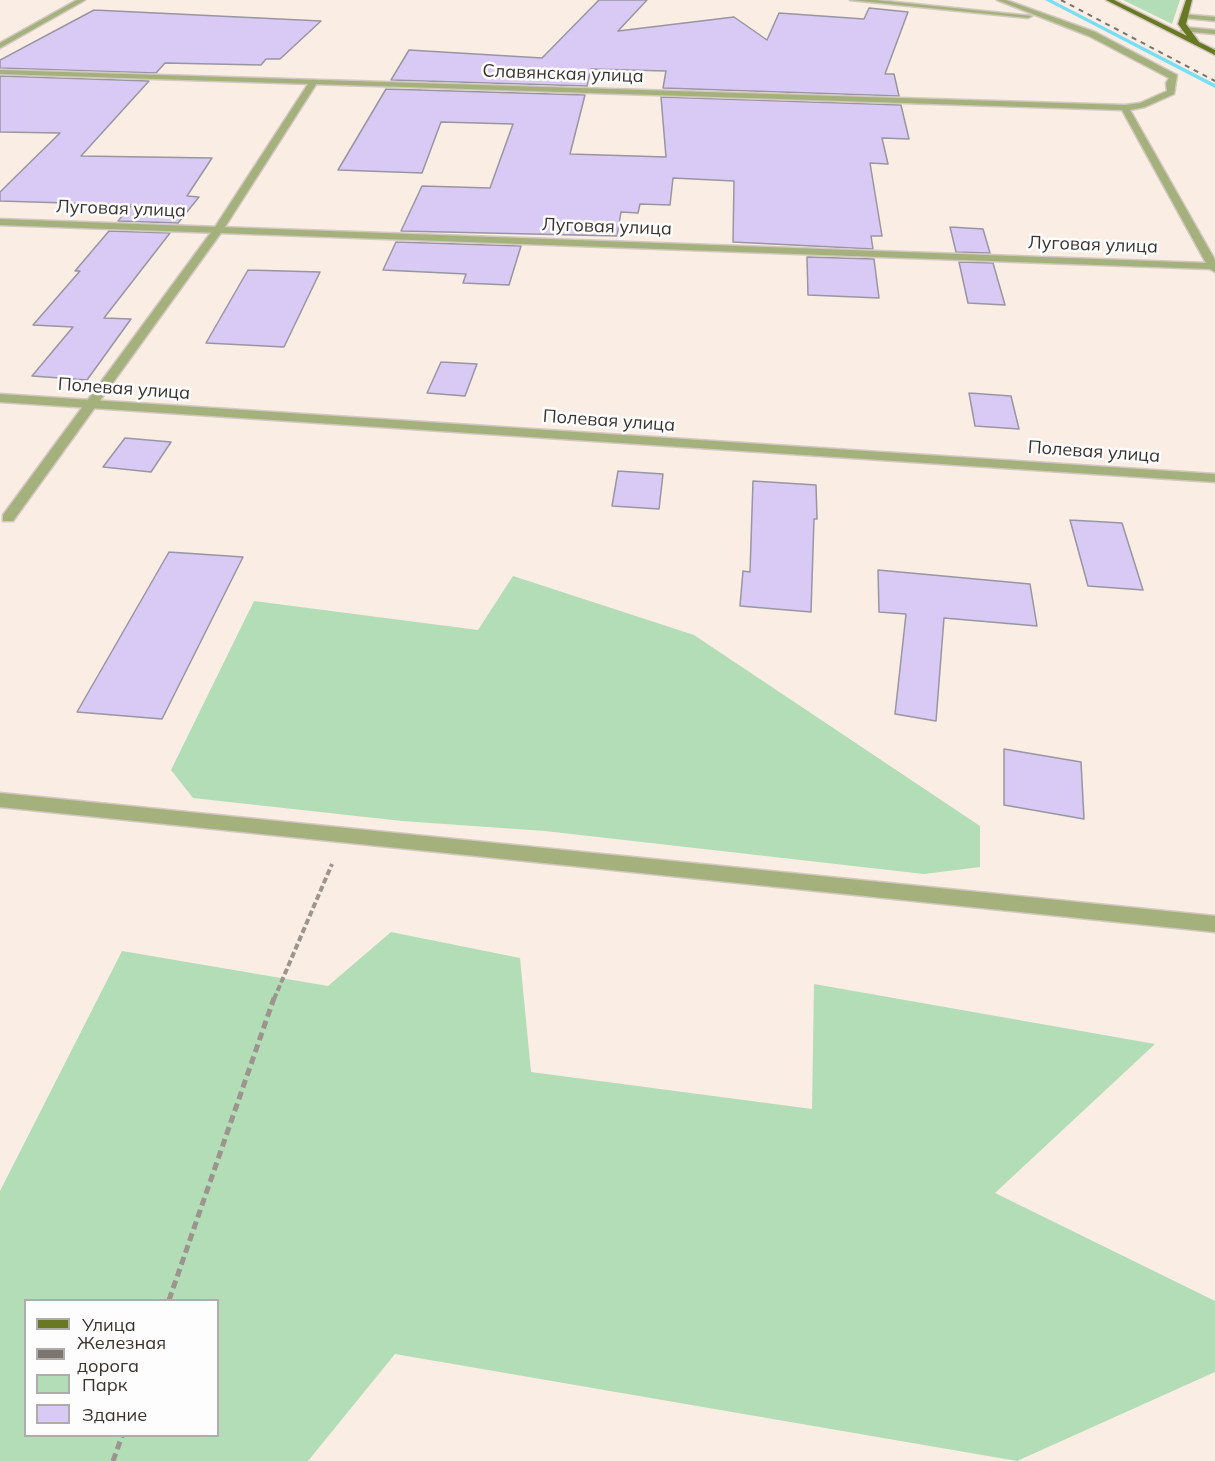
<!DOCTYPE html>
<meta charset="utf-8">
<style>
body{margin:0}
#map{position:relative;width:1215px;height:1461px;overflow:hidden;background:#faede4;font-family:Mulish,sans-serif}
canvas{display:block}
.legend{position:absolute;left:24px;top:1299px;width:195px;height:138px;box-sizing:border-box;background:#fdfdfd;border:2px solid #aeacab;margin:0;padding:8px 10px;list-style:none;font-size:18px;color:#37332f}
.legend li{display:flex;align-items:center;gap:12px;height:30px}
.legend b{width:30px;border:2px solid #aeacab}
</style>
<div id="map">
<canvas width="1215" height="1461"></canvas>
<ul class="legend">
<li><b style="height:8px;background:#687823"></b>Улица</li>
<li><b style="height:8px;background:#7c756f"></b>Железная дорога</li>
<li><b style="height:16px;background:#b2ddb6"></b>Парк</li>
<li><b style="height:16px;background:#d9caf5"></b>Здание</li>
</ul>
</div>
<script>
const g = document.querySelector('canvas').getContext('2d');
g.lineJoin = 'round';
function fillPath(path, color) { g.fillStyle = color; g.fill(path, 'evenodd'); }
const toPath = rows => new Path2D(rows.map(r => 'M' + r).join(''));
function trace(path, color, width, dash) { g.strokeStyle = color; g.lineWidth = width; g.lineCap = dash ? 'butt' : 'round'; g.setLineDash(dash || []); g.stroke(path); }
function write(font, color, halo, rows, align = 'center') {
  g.font = font + ' Mulish,sans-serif'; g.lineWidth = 5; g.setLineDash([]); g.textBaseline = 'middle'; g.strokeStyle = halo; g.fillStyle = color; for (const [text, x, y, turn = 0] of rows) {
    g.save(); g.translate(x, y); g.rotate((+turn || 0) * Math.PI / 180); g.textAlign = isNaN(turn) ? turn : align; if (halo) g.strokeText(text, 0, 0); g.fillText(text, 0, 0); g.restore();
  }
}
fillPath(toPath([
 [1123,0,1180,0,1172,24],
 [513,576,694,635,980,826,980,867,924,874,545,831,402,821,193,798,171,770,254,601,478,630],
 [391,932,520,958,531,1072,812,1109,814,984,1155,1044,995,1193,1215,1301,1215,1372,1017,1461,395,1354,308,1461,0,1461,0,1191,122,951,328,986],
 [26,1300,218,1300,218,1436,26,1436]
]), '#b2ddb6');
fillPath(toPath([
 [1045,0,1052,0,1215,84,1215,88,1045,0]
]), '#76def5');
const building = toPath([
 [599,0,647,0,618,31,734,17,767,40,779,13,864,19,869,8,908,12,885,74,894,74,899,96,663,88,666,71,591,69,587,86,391,80,409,50,542,58,599,0],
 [94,10,321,21,280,59,266,59,261,65,165,63,156,73,0,68,0,60,94,10],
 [0,76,149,81,81,156,212,158,187,196,199,197,178,223,118,221,132,205,0,201,0,192,60,133,0,132,0,76],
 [386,89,585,95,570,154,666,157,661,97,901,105,909,139,882,138,888,164,870,163,882,236,871,236,873,249,733,242,734,181,673,178,670,205,640,204,638,213,621,212,617,236,401,231,422,186,490,188,513,124,441,122,422,173,338,170,386,89],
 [950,227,983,229,990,253,956,252,950,227],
 [109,231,170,233,104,318,131,319,87,380,32,376,73,327,33,325,80,271,75,271,109,231],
 [396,242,521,246,509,285,463,283,466,274,383,270,396,242],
 [807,257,874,259,879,298,808,295,807,257],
 [959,262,993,263,1005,305,968,303,959,262],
 [248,270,320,272,284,347,206,343,248,270],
 [441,362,477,364,465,396,427,393,441,362],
 [969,393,1011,396,1019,429,975,426,969,393],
 [125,438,171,442,151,472,103,467,125,438],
 [618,471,663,474,659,509,612,506,618,471],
 [753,481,816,485,817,519,814,519,811,612,740,606,743,571,750,572,753,481],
 [1070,520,1122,523,1143,590,1088,586,1070,520],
 [169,552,243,557,162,719,77,712,169,552],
 [878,570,1030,584,1037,626,944,618,936,721,895,714,906,614,879,612,878,570],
 [1004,749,1081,762,1084,819,1004,805,1004,749]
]);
fillPath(building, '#d9caf5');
trace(building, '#9995a1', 1.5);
const service = toPath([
 [1181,14,1215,17,1215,21,1184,18,1181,14],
 [1184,27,1215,30,1215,34,1181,31,1184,27],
 [310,81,317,83,223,230,13,521,3,521,3,515,215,227,310,81],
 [0,793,1215,916,1215,932,0,807,0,793]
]);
const minor = toPath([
 [77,0,85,0,0,48,0,43,77,0],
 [850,0,876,0,1032,16,1028,18,850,0],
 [997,0,1006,0,1095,32,1177,75,1174,94,1145,107,1130,110,1215,260,1215,272,1210,269,0,225,0,219,1206,263,1122,110,0,74,0,70,1125,105,1140,103,1167,91,1166,83,1169,78,1089,36,997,0],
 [0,394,1215,474,1215,482,0,402,0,394]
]);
const primary = toPath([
 [1106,0,1114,0,1187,36,1178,24,1186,0,1192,0,1186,24,1199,42,1215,50,1215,55,1106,0]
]);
trace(service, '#d3c8c0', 3);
trace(minor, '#d3c8c0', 3);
trace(primary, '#d3c8c0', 3);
trace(toPath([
 [274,999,332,864]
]), '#9c948d', 4, [6, 3]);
trace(toPath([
 [169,1300,274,998],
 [113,1461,122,1436]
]), '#9c948d', 5, [8, 4.5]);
fillPath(service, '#a4b17c');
fillPath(minor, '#a4b17c');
fillPath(primary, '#687823');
trace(toPath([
 [1061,0,1215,81]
]), '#7c756f', 2, [5, 5]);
write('18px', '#37332f', '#fdfdfd', [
 ["Славянская улица",563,74,2],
 ["Луговая улица",121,209,2],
 ["Луговая улица",607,227,2],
 ["Луговая улица",1093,245,2],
 ["Полевая улица",124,389,4],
 ["Полевая улица",609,421,4],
 ["Полевая улица",1094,452,4]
]);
</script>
